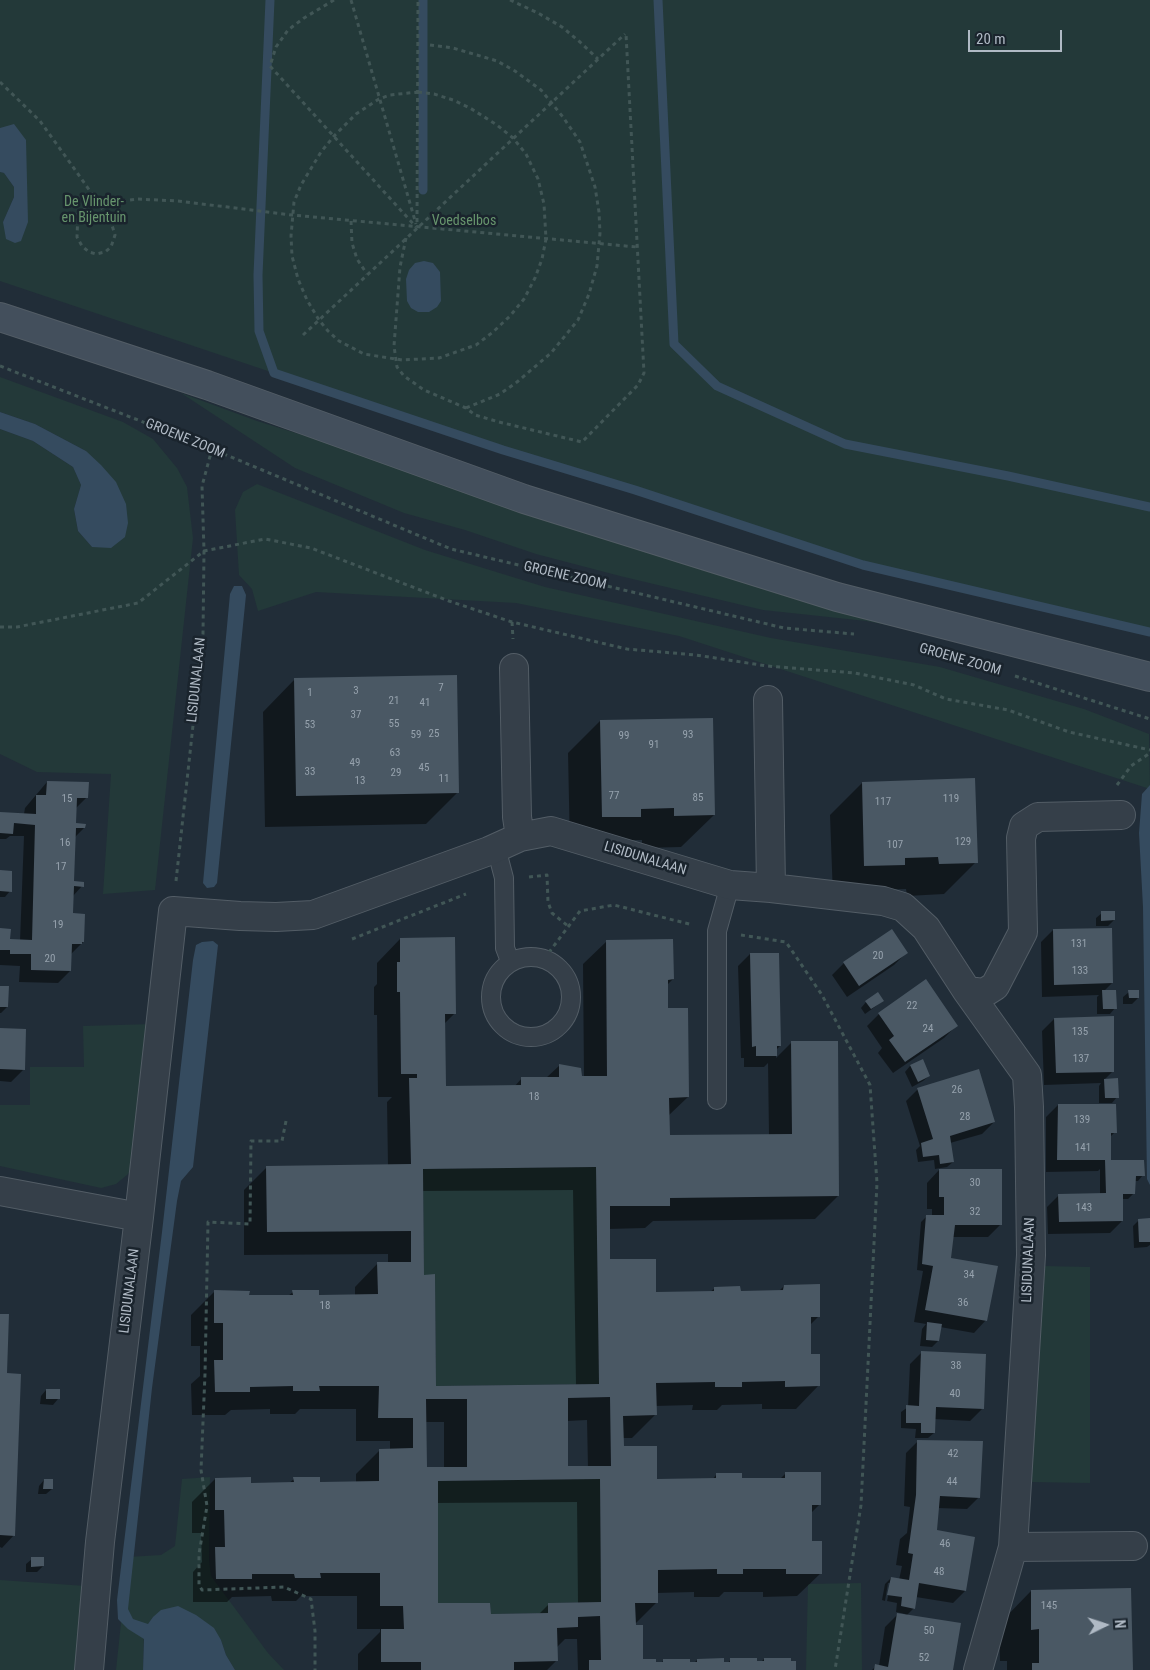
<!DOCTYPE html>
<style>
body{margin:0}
#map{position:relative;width:1150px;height:1670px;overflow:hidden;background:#212d38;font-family:"Roboto Condensed",sans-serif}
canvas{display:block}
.north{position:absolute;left:1080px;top:1600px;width:50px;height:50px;-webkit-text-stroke:4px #1a242d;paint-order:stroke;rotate:86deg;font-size:14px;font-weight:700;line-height:20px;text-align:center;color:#b0bac5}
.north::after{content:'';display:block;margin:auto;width:18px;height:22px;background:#b0bac5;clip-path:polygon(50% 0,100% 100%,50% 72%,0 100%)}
.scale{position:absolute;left:968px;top:30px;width:94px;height:22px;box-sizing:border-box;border:2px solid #b0bac5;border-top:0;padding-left:6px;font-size:15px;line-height:18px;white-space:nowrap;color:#b0bac5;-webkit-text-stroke:4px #1a242d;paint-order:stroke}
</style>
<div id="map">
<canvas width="1150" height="1670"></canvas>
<div class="north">N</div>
<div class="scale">20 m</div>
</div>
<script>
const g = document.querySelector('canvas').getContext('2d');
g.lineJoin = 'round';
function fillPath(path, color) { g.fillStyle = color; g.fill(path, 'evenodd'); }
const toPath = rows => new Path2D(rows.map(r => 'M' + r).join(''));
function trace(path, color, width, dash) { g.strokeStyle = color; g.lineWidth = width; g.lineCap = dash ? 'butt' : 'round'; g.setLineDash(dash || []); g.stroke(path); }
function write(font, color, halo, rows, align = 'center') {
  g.font = font + ' "Roboto Condensed",sans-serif'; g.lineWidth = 5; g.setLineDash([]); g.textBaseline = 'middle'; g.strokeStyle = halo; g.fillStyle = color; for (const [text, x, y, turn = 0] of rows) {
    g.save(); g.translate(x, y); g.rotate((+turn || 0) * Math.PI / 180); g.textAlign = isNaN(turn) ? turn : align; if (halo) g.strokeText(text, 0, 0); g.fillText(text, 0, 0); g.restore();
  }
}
fillPath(toPath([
 [0,0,1150,0,1150,632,863,565,701,510,503,450,0,281,0,172,4,173,14,187,14,197,3,222,28,222,0,128],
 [0,377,123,422,153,439,177,468,187,487,193,538,155,890,103,894,111,774,37,772,0,754,0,429,33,441,73,467,81,485,74,509,78,531,92,547,86,451,35,424,0,412],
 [181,393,257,421,971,641,866,621,763,610,620,576,536,554,465,530,404,513,295,468],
 [257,484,425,550,545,587,771,638,940,667,1084,709,1149,734,1150,789,679,636,516,603,316,592,258,611,252,589,239,575,235,510,243,492],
 [153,1024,139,1161,127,1175,116,1184,101,1188,0,1166,0,1105,30,1105,30,1067,84,1067,83,1026],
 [596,1167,599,1384,436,1386,435,1275,424,1275,423,1169],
 [1043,1266,1090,1267,1090,1483,1029,1482],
 [210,1477,209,1559,211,1576,268,1653,284,1670,235,1670,226,1655,221,1640,153,1617,144,1631,143,1670,116,1670,128,1557,161,1555,175,1546,182,1479],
 [600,1479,601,1602,549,1603,548,1613,491,1614,490,1603,438,1603,438,1481],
 [0,1580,86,1586,76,1670,0,1670],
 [861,1583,862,1670,806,1670,808,1584]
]), '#233939');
fillPath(toPath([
 [14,124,26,140,28,222,21,241,15,243,6,239,3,222,14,197,14,187,4,173,0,172,0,128],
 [424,261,433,263,440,272,441,301,437,307,429,312,418,312,411,308,407,301,406,279,409,270,415,263],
 [0,412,35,424,86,451,101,465,116,482,126,504,128,523,125,537,111,548,92,547,78,531,74,509,81,485,73,467,33,441,0,429],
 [234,586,242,586,246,595,217,883,214,887,207,888,203,883,230,594],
 [1150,785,1150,1185,1147,1179,1143,907,1139,833,1142,794],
 [213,941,218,945,193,1167,181,1181,177,1201,152,1388,128,1609,133,1619,148,1624,153,1617,161,1610,178,1606,196,1615,214,1628,221,1640,226,1655,235,1670,143,1670,144,1639,128,1629,118,1619,117,1600,162,1232,193,960,196,945,202,942]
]), '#354b5f');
fillPath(toPath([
 [295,679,458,792,426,824,265,827,263,712],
 [600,721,714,815,681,847,642,848,642,840,616,840,570,849,568,753],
 [47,782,87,797,75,809,75,825,84,828,74,838,73,882,82,886,73,896,72,914,83,942,71,954,70,971,58,983,19,982,20,966,0,965,0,930,9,940,20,941,24,836,10,836,6,839,0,839,0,813,24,814,25,808],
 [862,783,976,862,944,894,907,896,906,889,878,890,833,897,830,815],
 [0,871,10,891,5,897,0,897],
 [1102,913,1114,920,1108,926,1096,926,1096,918],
 [1053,930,1112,983,1103,992,1115,1008,1110,1014,1097,1014,1097,997,1099,995,1042,997,1041,942],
 [891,931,906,953,894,965,847,997,832,975,844,963],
 [400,939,455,1013,444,1024,445,1087,514,1087,522,1078,546,1078,560,1065,581,1078,584,1078,583,964,607,941,673,979,667,985,667,1010,688,1097,668,1116,669,1136,769,1135,768,1063,764,1067,744,1067,744,1058,741,1058,738,966,750,954,780,1046,776,1050,776,1058,792,1042,838,1196,815,1219,653,1221,645,1228,608,1229,609,1260,655,1293,710,1292,715,1288,740,1292,778,1292,784,1286,818,1317,810,1325,810,1355,819,1385,796,1409,762,1409,762,1404,722,1405,717,1410,692,1410,693,1405,655,1406,655,1415,632,1438,622,1438,623,1447,656,1480,712,1480,716,1475,741,1479,780,1479,786,1473,820,1504,811,1513,811,1542,821,1573,797,1596,763,1597,763,1592,724,1592,719,1597,694,1597,694,1592,657,1593,657,1602,633,1626,642,1660,655,1664,660,1664,664,1660,694,1663,697,1660,728,1663,731,1659,761,1662,764,1659,795,1670,578,1670,577,1639,565,1639,556,1648,556,1661,547,1670,358,1670,358,1654,380,1632,380,1629,357,1629,357,1596,301,1596,296,1601,272,1601,271,1596,232,1597,227,1602,193,1602,193,1572,202,1562,201,1533,192,1533,192,1502,215,1479,249,1484,289,1483,294,1479,319,1483,356,1483,356,1474,379,1451,390,1450,390,1441,356,1441,356,1409,300,1409,295,1414,270,1414,270,1409,231,1410,225,1415,192,1415,191,1384,200,1376,200,1346,191,1346,191,1315,214,1292,248,1297,288,1296,293,1292,317,1296,355,1296,355,1287,378,1263,388,1263,388,1254,244,1255,244,1190,267,1167,388,1166,387,1102,392,1097,378,1097,377,1015,374,1015,374,987,377,984,377,963],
 [573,1190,576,1385,435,1387,423,1276,422,1191],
 [587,1420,588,1468,567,1468,567,1421],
 [425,1422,444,1422,444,1469,425,1469],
 [577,1502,578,1603,549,1604,538,1615,489,1616,437,1605,436,1503],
 [0,987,7,1007,1,1013,0,1013],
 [1129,992,1138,998,1132,1004,1123,1004,1123,997],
 [883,1001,865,1014,861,1008,866,1002],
 [879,1014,956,1026,944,1038,893,1073,878,1053,882,1048,867,1026],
 [1054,1019,1113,1071,1104,1080,1117,1097,1112,1103,1099,1103,1099,1086,1101,1083,1044,1085,1042,1031],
 [0,1030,23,1070,11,1082,0,1081],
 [922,1061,929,1076,923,1081,912,1087,905,1072,910,1066],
 [918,1089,994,1122,982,1134,950,1143,953,1162,947,1167,935,1169,934,1160,918,1162,916,1150,920,1146,906,1101],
 [1058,1105,1115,1132,1110,1137,1108,1161,1143,1175,1138,1181,1134,1181,1134,1193,1128,1199,1122,1199,1122,1221,1110,1233,1048,1234,1047,1207,1059,1195,1100,1195,1100,1169,1098,1171,1046,1172,1046,1117],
 [939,1170,1000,1225,988,1237,952,1237,950,1259,986,1320,974,1333,940,1327,938,1341,932,1347,920,1346,922,1329,926,1324,914,1322,923,1271,917,1270,921,1222,927,1216,932,1216,932,1209,927,1209,927,1183],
 [1139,1220,1150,1220,1150,1245,1147,1247,1134,1248,1133,1226],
 [0,1315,6,1374,14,1535,2,1548,0,1547],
 [922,1352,982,1409,970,1421,934,1419,934,1433,928,1438,915,1438,916,1429,901,1428,901,1412,908,1407,910,1364],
 [46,1390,58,1399,53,1405,40,1404,41,1396],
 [918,1441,979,1497,967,1509,937,1508,936,1529,965,1591,953,1603,916,1597,914,1608,906,1616,951,1670,872,1670,876,1666,879,1666,885,1627,897,1615,905,1616,905,1614,896,1612,897,1603,887,1601,891,1583,888,1583,885,1601,882,1600,885,1584,891,1578,899,1580,902,1566,896,1565,900,1539,907,1533,910,1507,904,1506,906,1453],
 [44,1480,52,1489,46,1494,38,1494,39,1486],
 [32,1559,43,1566,37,1572,26,1572,26,1564],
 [1031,1591,1132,1670,1007,1670,1007,1661,1000,1661,999,1624]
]), '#0007');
trace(toPath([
 [270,0,258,275,259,331,274,373,503,450,635,490,863,565,1150,632],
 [658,0,674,344,717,386,845,444,1008,476,1150,507],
 [423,190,423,0]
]), '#354b5f', 9);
fillPath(toPath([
 [457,675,459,793,296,796,294,678],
 [713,718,715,815,674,816,674,808,641,809,641,817,602,817,600,720],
 [975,778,978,863,939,864,938,857,905,858,905,865,864,866,862,782],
 [47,781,89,782,88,798,77,798,76,823,86,824,85,828,76,828,74,881,84,882,84,887,74,886,73,913,85,914,84,942,82,942,82,944,72,944,71,971,31,970,31,954,10,954,10,950,0,950,0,928,11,929,10,939,32,940,35,825,14,823,13,834,0,833,0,812,36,814,36,795,46,795],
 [0,870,12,871,12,892,0,891],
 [1101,911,1115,911,1115,920,1101,921],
 [1112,928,1113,983,1054,985,1053,929],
 [892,929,908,953,859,986,843,962],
 [455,937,456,1014,445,1014,446,1086,521,1085,521,1077,559,1077,559,1064,581,1068,582,1076,607,1076,606,940,673,939,674,979,668,980,668,1008,688,1008,689,1097,669,1098,670,1135,792,1134,791,1041,838,1041,839,1196,670,1198,670,1206,610,1206,610,1259,656,1259,656,1292,714,1291,714,1287,740,1286,741,1291,783,1290,784,1285,820,1284,820,1317,811,1317,811,1354,820,1354,820,1386,785,1387,785,1381,742,1382,742,1387,715,1387,715,1382,656,1383,657,1415,623,1416,624,1446,657,1446,657,1479,716,1478,716,1473,742,1473,742,1478,785,1478,785,1472,821,1472,821,1505,812,1505,812,1541,822,1541,822,1574,786,1574,786,1569,743,1569,743,1574,717,1574,717,1569,658,1570,658,1603,635,1603,636,1625,643,1625,643,1659,656,1659,656,1662,663,1662,663,1659,690,1659,690,1662,697,1662,697,1659,724,1658,724,1662,730,1662,730,1658,757,1658,757,1661,764,1661,764,1658,791,1658,791,1661,796,1661,796,1670,589,1670,589,1660,601,1660,600,1616,578,1617,578,1627,557,1628,558,1661,514,1662,514,1670,421,1670,421,1662,381,1662,381,1629,404,1629,403,1606,380,1606,380,1573,320,1573,321,1578,295,1578,294,1574,252,1574,252,1579,216,1579,215,1547,225,1547,224,1510,215,1510,215,1478,251,1477,251,1483,294,1482,293,1477,320,1477,320,1482,379,1481,379,1449,413,1448,413,1418,378,1418,379,1386,319,1386,320,1391,293,1391,293,1386,250,1387,250,1392,215,1392,214,1360,223,1360,223,1323,214,1323,214,1290,250,1291,249,1295,293,1295,292,1290,319,1290,319,1295,378,1294,377,1262,411,1262,411,1231,267,1232,266,1166,411,1164,409,1078,417,1078,417,1074,401,1074,400,992,397,992,397,962,400,962,400,938],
 [596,1167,599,1384,436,1386,435,1274,424,1275,423,1169],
 [610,1397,611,1466,568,1466,568,1398],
 [426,1399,467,1399,467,1467,427,1467],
 [600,1479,601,1602,548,1603,548,1613,491,1614,490,1603,438,1603,438,1481],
 [750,953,779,953,781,1046,777,1046,777,1056,756,1056,756,1046,752,1047],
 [926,979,958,1026,905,1062,889,1040,894,1036,878,1013],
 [0,986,9,986,8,1007,0,1007],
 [1102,990,1116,990,1117,1009,1103,1009],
 [1128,990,1139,990,1139,998,1129,998],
 [878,992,884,1001,871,1009,865,1001],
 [1114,1016,1114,1072,1056,1073,1054,1018],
 [0,1028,26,1029,25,1070,0,1069],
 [923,1059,930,1076,918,1082,910,1065],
 [979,1069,995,1122,950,1136,954,1162,940,1164,939,1155,923,1157,921,1143,933,1139,917,1088],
 [1118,1078,1119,1098,1105,1098,1104,1079],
 [1058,1104,1116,1104,1117,1133,1111,1133,1111,1160,1144,1160,1145,1176,1136,1176,1135,1194,1123,1194,1123,1221,1059,1222,1058,1194,1106,1193,1105,1160,1057,1160],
 [939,1169,1002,1169,1002,1225,955,1225,951,1258,998,1266,987,1321,925,1310,933,1266,922,1264,926,1215,944,1215,944,1197,939,1197],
 [1150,1218,1150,1242,1139,1242,1138,1219],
 [0,1314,9,1314,7,1373,21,1374,15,1536,0,1535],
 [927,1322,942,1324,939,1341,926,1340],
 [921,1351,986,1354,984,1409,936,1407,935,1433,921,1433,921,1423,906,1423,906,1405,919,1406],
 [46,1389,60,1389,60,1399,46,1399],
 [917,1440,983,1441,980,1498,940,1496,937,1530,975,1537,966,1591,919,1583,915,1609,901,1606,902,1597,887,1595,891,1577,909,1580,913,1554,908,1553,916,1495],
 [44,1479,53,1479,53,1489,43,1489],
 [31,1557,44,1557,44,1566,31,1567],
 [1131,1588,1133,1670,1032,1670,1032,1663,1039,1663,1039,1629,1031,1630,1031,1590],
 [897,1613,961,1623,953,1670,874,1670,875,1664,888,1667]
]), '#4a5864');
const service = toPath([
 [489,851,499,859,504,878,505,948,510,961],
 '491 997a40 40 0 1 1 80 0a40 40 0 1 1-80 0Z',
 [717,1100,717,931,730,885]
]);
const minor = toPath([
 [514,668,517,817,520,837],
 [768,700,771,888],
 [967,991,984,993,995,986,1023,932,1021,838,1024,826,1038,817,1121,815],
 [0,1191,139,1217],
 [1013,1547,1133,1546],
 [89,1670,100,1542,139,1217,173,911,240,916,276,917,313,915,489,851,520,837,551,831,730,885,771,888,883,901,903,907,926,928,967,991,1027,1075,1029,1107,1031,1255,1013,1547,978,1670]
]);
const secondary = toPath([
 [0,317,207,385,524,499,837,597,1150,677]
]);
trace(service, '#535d66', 20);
trace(minor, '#535d66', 30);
trace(secondary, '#535d66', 30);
trace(toPath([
 [334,0,304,18,288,30,276,47,270,66,416,227],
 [351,0,416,224],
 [510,0,538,13,562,27,580,42,598,59],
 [430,45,453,48,497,61,515,71,541,90,563,117,580,142,595,187,599,212,600,233,597,266,589,294,578,320,551,353,517,382,500,394,466,408],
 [0,82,40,121,71,164,99,204,111,222,115,235,111,247,105,252,96,254,89,252,82,246,77,237,78,214,86,207,93,204,99,204,137,199,178,201,292,215,637,247],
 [418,92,434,94,453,100,470,108,497,125,513,138,526,154,538,179,544,204,546,239,542,259,535,278,524,299,510,316,493,332,476,345,439,358,402,360,364,354,339,341,328,331,319,320,307,300,298,279,292,256,291,236,294,202,301,185,321,152,334,136,356,114,379,99,390,95,418,92],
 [351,221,352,243,357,259,367,274],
 [417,222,418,0],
 [406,238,400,267,394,346,397,367,404,376,424,390,466,408,475,415,499,422,582,442,638,385,644,373,626,34],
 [303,335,625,34],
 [0,366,212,449,451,549,784,628,854,634],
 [512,622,513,639],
 [0,627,17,627,138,603,204,551,265,539,311,548,449,601,512,622,627,649,696,655,767,666,855,673,914,685,946,699,1008,710,1069,732,1150,750],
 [1015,676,1150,719],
 [1117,785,1131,766,1150,753],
 [529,877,547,875,548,902,552,913,568,926],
 [176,881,203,634,204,551,202,486,212,449],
 [741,935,786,942,822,995,870,1085,877,1183,861,1505,835,1670],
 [352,939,466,894],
 [544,959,580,911,614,905,693,925],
 [286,1121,282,1141,251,1141,250,1224,208,1222,205,1374,201,1470,207,1506,199,1554,199,1585,202,1590,284,1587,311,1599,315,1631,315,1670]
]), '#415656', 3, [4, 4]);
trace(service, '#353f49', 18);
trace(minor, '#353f49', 28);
trace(secondary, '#434f5c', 28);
write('11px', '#96a2ad', null, [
 ["7",441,688],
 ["3",356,691],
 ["1",310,693],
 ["21",394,701],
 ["41",425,703],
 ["37",356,715],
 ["55",394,724],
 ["53",310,725],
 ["25",434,734],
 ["59",416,735],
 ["93",688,735],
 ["99",624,736],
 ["91",654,745],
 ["63",395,753],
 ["49",355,763],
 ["45",424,768],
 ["33",310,772],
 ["29",396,773],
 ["11",444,779],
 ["13",360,781],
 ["77",614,796],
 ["85",698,798],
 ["15",67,799],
 ["119",951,799],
 ["117",883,802],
 ["129",963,842],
 ["16",65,843],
 ["107",895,845],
 ["17",61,867],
 ["19",58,925],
 ["131",1079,944],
 ["20",878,956],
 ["20",50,959],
 ["133",1080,971],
 ["22",912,1006],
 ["24",928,1029],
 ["135",1080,1032],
 ["137",1081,1059],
 ["26",957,1090],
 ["18",534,1097],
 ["28",965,1117],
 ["139",1082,1120],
 ["141",1083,1148],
 ["30",975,1183],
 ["143",1084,1208],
 ["32",975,1212],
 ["34",969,1275],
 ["36",963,1303],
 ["18",325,1306],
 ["38",956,1366],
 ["40",955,1394],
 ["42",953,1454],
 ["44",952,1482],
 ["46",945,1544],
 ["48",939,1572],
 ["145",1049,1606],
 ["50",929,1631],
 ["52",924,1658]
]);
write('14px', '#67956d', '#1a242d', [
 ["De Vlinder-",94,202],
 ["en Bijentuin",94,218],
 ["Voedselbos",464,221]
]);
write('14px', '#b0bac5', '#1a242d', [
 ["GROENE ZOOM",185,439,22],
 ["GROENE ZOOM",565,576,13],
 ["GROENE ZOOM",960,660,16],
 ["LISIDUNALAAN",197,680,-84],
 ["LISIDUNALAAN",645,859,17],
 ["LISIDUNALAAN",1029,1260,-88],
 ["LISIDUNALAAN",130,1291,-83]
]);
</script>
